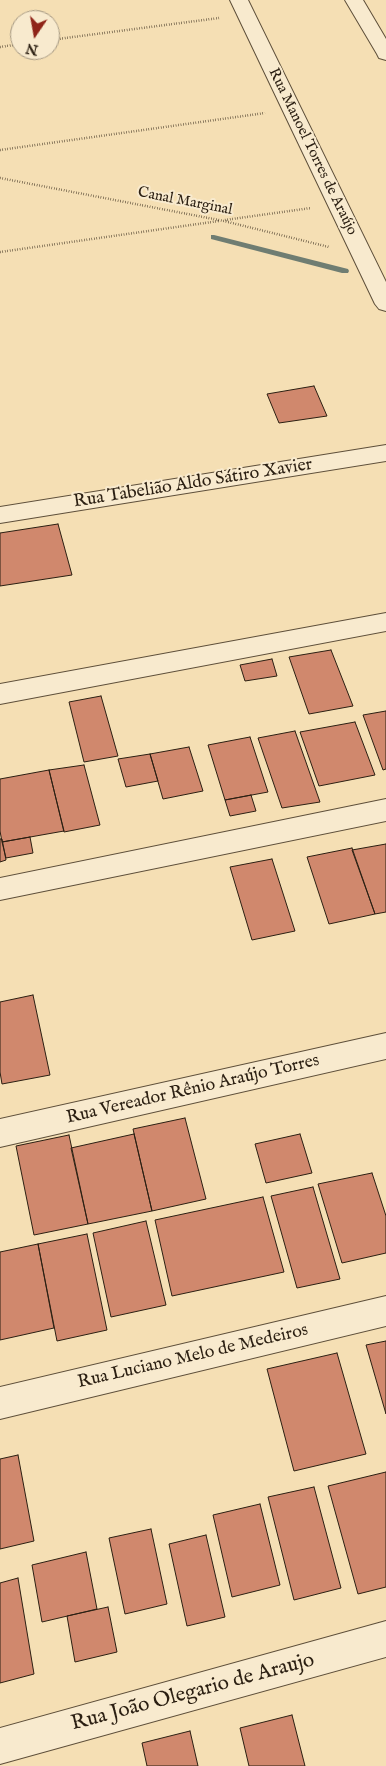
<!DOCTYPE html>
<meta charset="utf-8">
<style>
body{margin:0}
#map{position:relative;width:386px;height:1766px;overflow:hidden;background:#f5dfb4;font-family:"IM FELL English",serif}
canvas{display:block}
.north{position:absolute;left:10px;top:10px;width:50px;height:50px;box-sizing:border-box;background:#f8eace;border:1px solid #a69983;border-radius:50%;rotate:192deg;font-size:14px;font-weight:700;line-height:20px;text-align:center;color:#2b1f12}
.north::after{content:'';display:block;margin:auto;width:18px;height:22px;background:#8f2418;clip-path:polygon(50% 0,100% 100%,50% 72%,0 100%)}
</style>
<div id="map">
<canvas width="386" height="1766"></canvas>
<div class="north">N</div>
</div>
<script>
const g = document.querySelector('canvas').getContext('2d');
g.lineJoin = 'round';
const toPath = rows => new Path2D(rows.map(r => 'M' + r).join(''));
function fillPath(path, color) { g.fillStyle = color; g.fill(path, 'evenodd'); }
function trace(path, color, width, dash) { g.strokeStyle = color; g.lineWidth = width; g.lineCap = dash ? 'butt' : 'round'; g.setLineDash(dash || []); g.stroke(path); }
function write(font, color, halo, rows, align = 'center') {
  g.font = font + ' "IM FELL English",serif'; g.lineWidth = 4; g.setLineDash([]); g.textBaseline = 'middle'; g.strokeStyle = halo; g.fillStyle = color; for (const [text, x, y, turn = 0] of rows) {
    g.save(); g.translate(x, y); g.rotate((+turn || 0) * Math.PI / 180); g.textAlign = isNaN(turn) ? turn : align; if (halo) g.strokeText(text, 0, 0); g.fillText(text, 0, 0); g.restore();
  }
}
fillPath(toPath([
 [211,235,214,235,348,269,349,271,348,273,342,273,211,239,211,235]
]), '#6f7d72');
const building = toPath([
 [314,386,327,416,279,423,267,394,314,386],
 [58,524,72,575,0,586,0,533,58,524],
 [331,650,353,706,309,714,289,657,331,650],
 [272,659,277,676,245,681,240,665,272,659],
 [101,696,118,756,84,762,69,702,101,696],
 [386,711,386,769,383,770,363,715,386,711],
 [355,722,375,775,319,786,300,732,355,722],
 [295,731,320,802,282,808,258,738,295,731],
 [250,737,268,792,225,800,208,745,250,737],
 [189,747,203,791,163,799,150,754,189,747],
 [150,754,158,781,126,787,118,759,150,754],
 [84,765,100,825,64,832,49,770,84,765],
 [49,770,64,831,2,842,0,831,0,779,49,770],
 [251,795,256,811,230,816,225,800,251,795],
 [30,837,33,853,6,858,2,842,30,837],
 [0,839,2,839,6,860,0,862,0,839],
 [386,844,386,912,375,914,352,850,386,844],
 [352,848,375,914,329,924,307,857,352,848],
 [272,859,295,931,252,940,230,867,272,859],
 [33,995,50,1075,2,1084,0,1072,0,1002,33,995],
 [185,1118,206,1199,152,1211,133,1129,185,1118],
 [134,1134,152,1211,88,1224,71,1148,134,1134],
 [300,1134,312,1173,266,1183,255,1144,300,1134],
 [69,1135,88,1224,34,1235,16,1146,69,1135],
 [372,1173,386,1216,386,1253,342,1263,318,1184,372,1173],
 [313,1187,340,1279,297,1288,271,1196,313,1187],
 [263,1197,284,1272,172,1296,155,1220,263,1197],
 [146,1221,166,1305,111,1317,93,1233,146,1221],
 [87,1234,107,1330,57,1341,38,1244,87,1234],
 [38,1244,54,1328,0,1340,0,1252,38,1244],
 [386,1341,386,1414,366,1345,386,1341],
 [337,1353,366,1454,294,1471,267,1369,337,1353],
 [18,1455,34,1541,0,1549,0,1459,18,1455],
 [386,1472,386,1587,358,1594,328,1486,386,1472],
 [314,1487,341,1588,294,1600,268,1497,314,1487],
 [260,1504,280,1585,232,1597,213,1515,260,1504],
 [151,1529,167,1604,125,1614,109,1538,151,1529],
 [206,1535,225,1617,187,1626,169,1544,206,1535],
 [86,1552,97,1609,42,1622,32,1565,86,1552],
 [18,1578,34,1674,0,1683,0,1583,18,1578],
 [108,1607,117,1652,75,1662,67,1616,108,1607],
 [292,1715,305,1766,249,1766,240,1728,292,1715],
 [190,1731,198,1766,147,1766,142,1743,190,1731]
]);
fillPath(building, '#d0886d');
trace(building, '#2b1f12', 1);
const minor = toPath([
 [230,0,248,0,386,282,386,311,379,309,375,304,230,0],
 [345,0,363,0,386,39,386,60,379,58,377,54,345,0],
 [386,445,386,461,0,523,0,507,386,445],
 [386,613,386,631,0,704,0,684,386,613],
 [386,799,386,821,0,900,0,878,386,799],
 [386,1033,386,1059,0,1147,0,1119,386,1033],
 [386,1296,386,1326,0,1419,0,1387,386,1296],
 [386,1621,386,1657,0,1764,0,1728,386,1621]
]);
trace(minor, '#5e4f3a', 2);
trace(toPath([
 [50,40,219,18],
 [0,47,20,44],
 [0,150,265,113],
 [0,178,224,221,329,247],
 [225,220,311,208],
 [0,252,219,221]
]), '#2b1f12', 2.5, [0.5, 2]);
fillPath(minor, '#f8eace');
write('15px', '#2b1f12', '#f8eace', [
 ["Rua Manoel Torres de Araújo",312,152,64],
 ["Canal Marginal",185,202,11]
]);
write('18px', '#2b1f12', '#f8eace', [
 ["Rua Tabelião Aldo Sátiro Xavier",193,484,-9],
 ["Rua Vereador Rênio Araújo Torres",193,1090,-13],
 ["Rua Luciano Melo de Medeiros",193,1357,-13]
]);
write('21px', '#2b1f12', '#f8eace', [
 ["Rua João Olegario de Araujo",193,1693,-15]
]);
</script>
